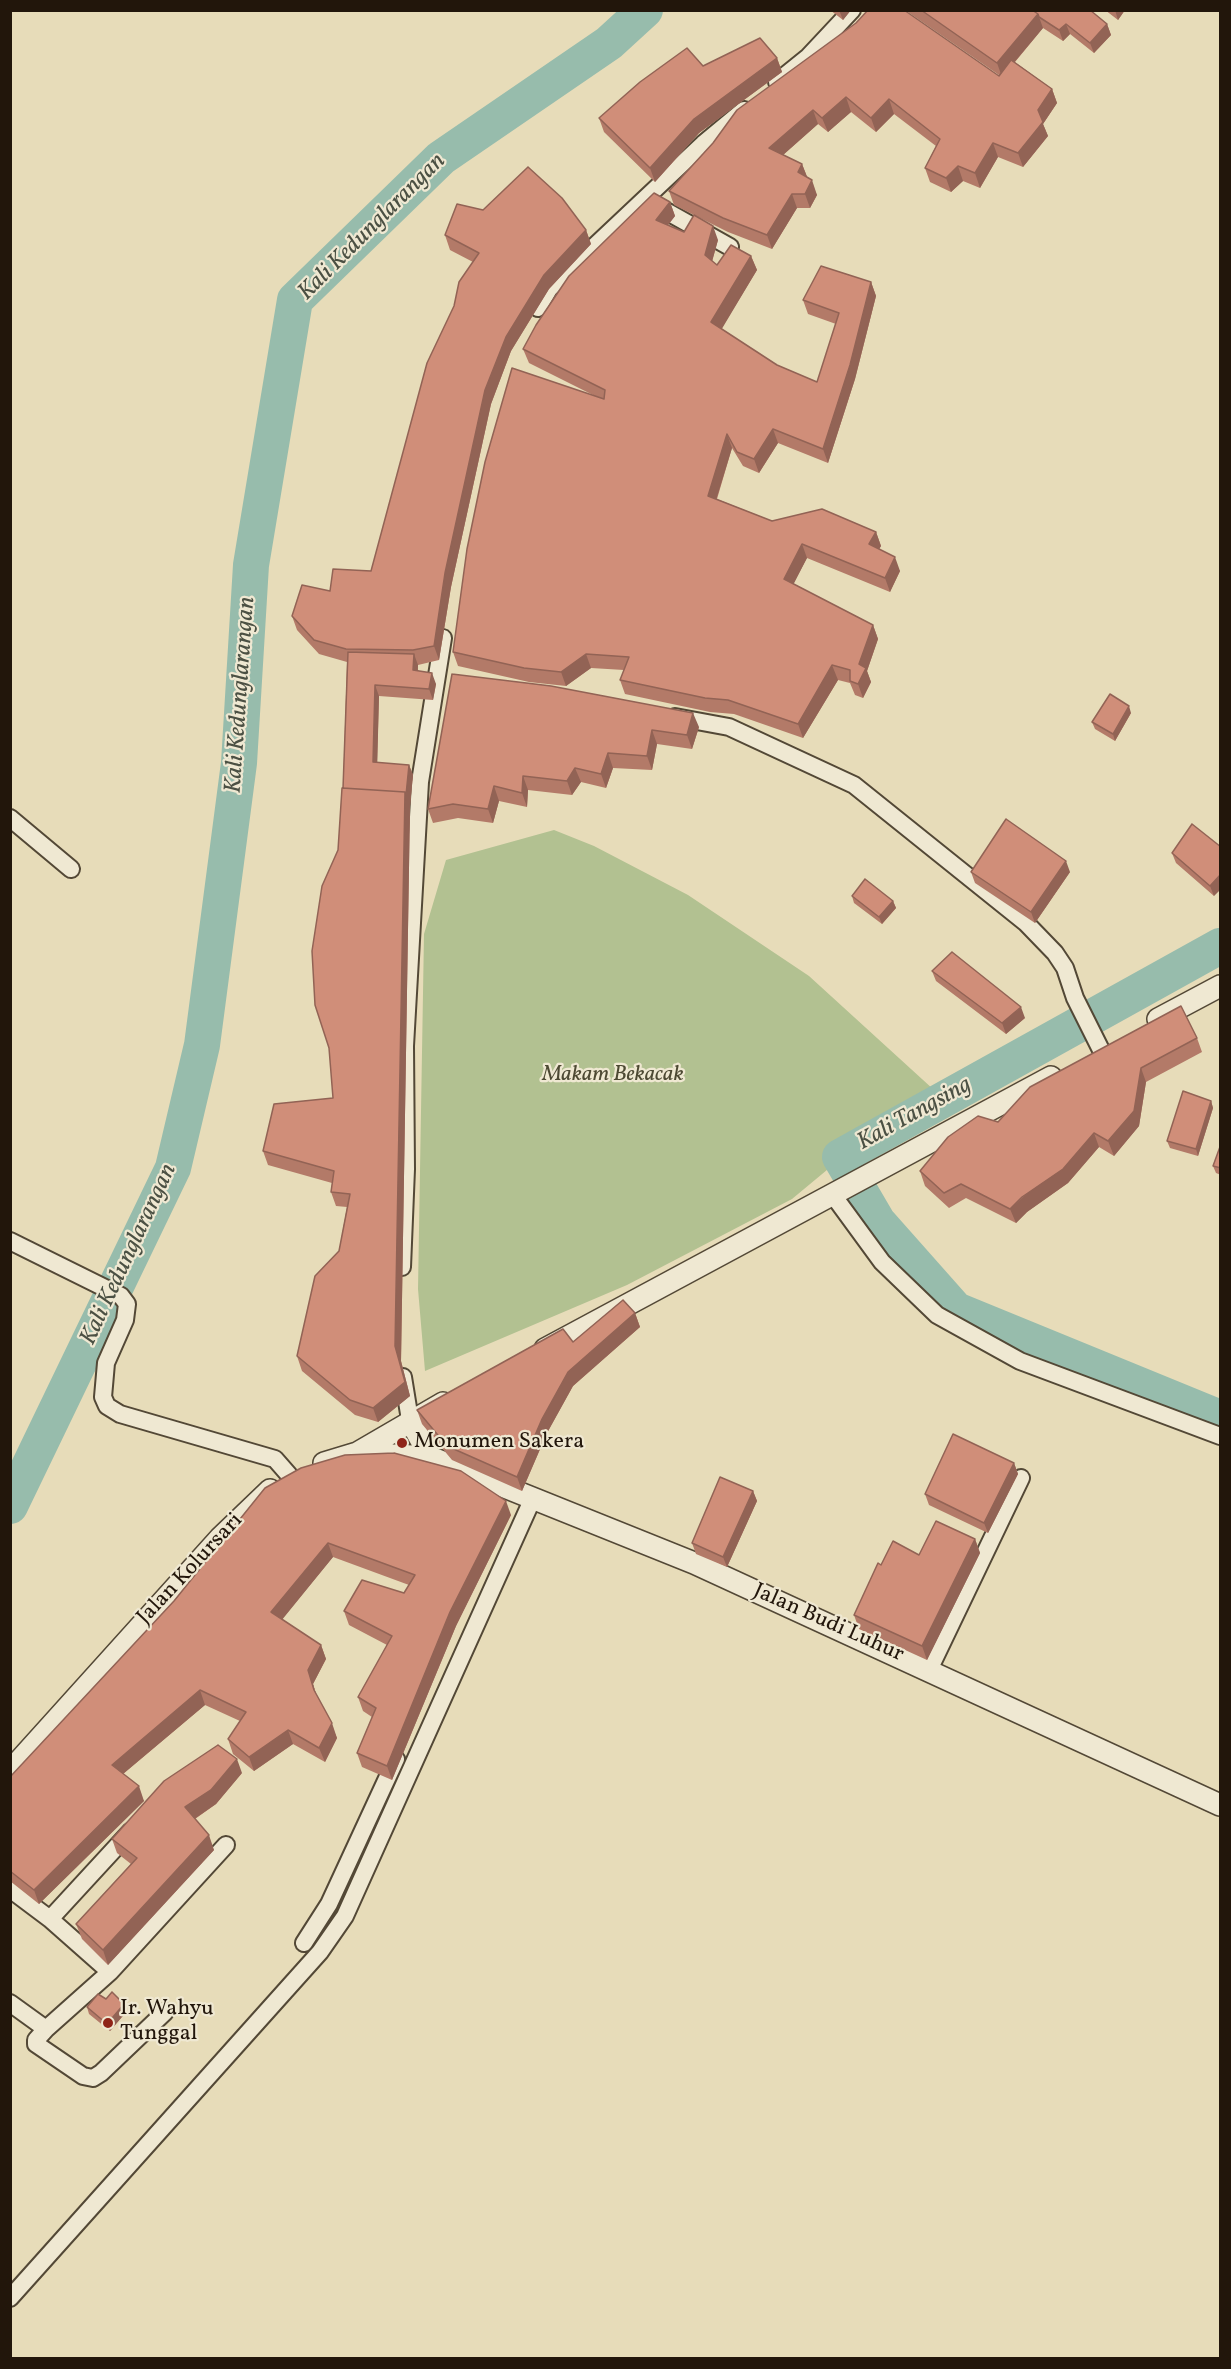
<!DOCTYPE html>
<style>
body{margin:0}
#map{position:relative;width:1231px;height:2369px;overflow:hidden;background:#e7dcb9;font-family:Vollkorn,serif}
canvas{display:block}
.frame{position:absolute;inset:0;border:12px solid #22160b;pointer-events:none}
</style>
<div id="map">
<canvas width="1231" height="2369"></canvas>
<div class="frame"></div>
</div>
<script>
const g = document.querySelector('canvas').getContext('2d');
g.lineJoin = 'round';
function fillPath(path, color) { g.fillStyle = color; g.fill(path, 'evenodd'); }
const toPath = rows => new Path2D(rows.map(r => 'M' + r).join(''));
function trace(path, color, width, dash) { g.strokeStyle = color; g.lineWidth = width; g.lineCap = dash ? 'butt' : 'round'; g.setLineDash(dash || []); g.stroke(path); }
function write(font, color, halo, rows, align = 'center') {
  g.font = font + ' Vollkorn,serif'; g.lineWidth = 4.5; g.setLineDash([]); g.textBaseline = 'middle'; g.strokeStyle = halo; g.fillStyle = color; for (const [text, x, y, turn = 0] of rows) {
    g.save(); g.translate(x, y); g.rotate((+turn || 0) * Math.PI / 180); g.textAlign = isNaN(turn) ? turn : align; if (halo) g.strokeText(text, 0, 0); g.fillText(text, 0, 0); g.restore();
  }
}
fillPath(toPath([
 [554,830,594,846,688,895,809,976,945,1100,845,1155,792,1199,627,1285,425,1371,418,1289,424,934,446,860]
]), '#b2c191');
trace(toPath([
 [1220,946,840,1157,878,1222,956,1310,1220,1418],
 [10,1506,173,1168,202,1045,239,763,251,565,295,300,441,158,609,43,645,10]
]), '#97bcac', 36);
const minor = toPath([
 [777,82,808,57,852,10],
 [657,206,730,247],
 [538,308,549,289,703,144,744,110],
 [675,717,729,727,854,785,1026,923,1055,953,1065,968,1075,998,1101,1050],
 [10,818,71,869],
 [833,1195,882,1262,937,1315,1020,1361,1220,1436],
 [10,1241,121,1296,127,1304,125,1320,106,1363,103,1397,107,1406,120,1414,275,1459,289,1475],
 [402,1267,406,1169,405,1046,420,782,443,638],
 [403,1377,410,1420],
 [929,1670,1021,1478],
 [10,1889,50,1919,110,1972],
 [50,1919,131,1831],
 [304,1943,329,1904,396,1759],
 [10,2003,46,2029,110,1972,226,1845],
 [46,2029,36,2040,36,2044,83,2076,93,2078,101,2073,165,2012],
 [10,2298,320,1952,345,1916,533,1498]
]);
const tertiary = toPath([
 [1158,1019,1220,986],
 [545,1349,1051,1077],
 [410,1420,430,1457],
 [374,1454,430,1457,694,1563,1220,1805],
 [324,1463,357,1453,443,1403],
 [10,1771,220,1538,270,1490]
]);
trace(minor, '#534836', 20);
trace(tertiary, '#534836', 24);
trace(minor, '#efe8d2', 16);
trace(tertiary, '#efe8d2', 21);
fillPath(toPath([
 [830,10,851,10,843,20],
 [905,10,1090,10,1107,24,1111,35,1094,53,1070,34,1063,41,1043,28,1015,62,1052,89,1057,103,1043,124,1048,136,1023,167,998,157,980,188,963,181,951,192,930,182,925,168,936,146,894,114,876,132,851,112,828,132,818,124,783,155,802,164,807,177,817,195,810,208,797,208,772,249,728,232,674,205,669,191,713,143,737,110,999,75],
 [1105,10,1125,10,1118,20],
 [777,58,782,72,699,133,655,182,604,132,599,118,703,66],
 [670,202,675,216,668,225,684,232,718,240,712,261,717,265,751,256,757,270,721,329,777,365,817,382,836,324,808,314,803,300,871,282,876,296,855,379,828,463,778,443,759,473,743,466,732,448,717,499,772,521,876,532,881,546,879,549,900,571,890,592,807,558,793,584,873,625,878,639,867,671,871,682,863,698,855,695,850,683,838,680,803,738,734,714,710,712,625,694,620,680,624,670,591,668,566,686,529,682,458,666,453,652,593,395,529,363,523,349],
 [483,210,586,230,591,244,549,289,511,351,491,404,451,587,439,660,418,665,418,671,436,684,433,700,379,696,377,763,409,765,413,775,410,806,401,1361,410,1396,378,1422,355,1415,302,1371,297,1356,339,1251,347,1207,336,1206,331,1192,332,1183,268,1165,263,1151,333,1098,338,850,343,788,347,662,319,654,297,630,292,616,330,591,371,571,454,306,473,262,450,250,445,235],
 [452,674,699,727,692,749,657,744,652,770,613,768,606,788,581,782,572,795,528,790,527,807,499,801,493,823,458,818,433,823,428,809],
 [1131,713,1115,741,1095,729,1092,722],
 [1221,847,1214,896,1176,863,1172,853],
 [971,872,1070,872,1035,923,975,883],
 [852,896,893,901,896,908,882,924,854,903],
 [932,971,1025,1018,1006,1034,936,981],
 [1197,1038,1202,1052,1146,1082,1139,1126,1114,1156,1099,1147,1068,1183,1027,1212,1016,1223,966,1198,949,1208,925,1186,920,1171,998,1122],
 [1211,1101,1213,1108,1198,1156,1170,1148,1167,1141],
 [1221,1144,1221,1175,1216,1173,1213,1166],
 [635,1313,640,1327,573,1386,547,1433,522,1491,452,1460,422,1424,417,1410,573,1342],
 [1014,1463,1018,1474,988,1533,929,1505,925,1494],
 [265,1488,511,1515,456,1626,392,1780,362,1767,357,1753,372,1717,363,1711,358,1697,387,1645,349,1625,344,1611,404,1593,409,1585,333,1557,282,1619,321,1645,326,1659,313,1684,316,1694,337,1738,325,1762,293,1744,254,1771,233,1754,228,1739,240,1721,205,1705,123,1774,144,1801,39,1904,10,1881,10,1777,174,1601],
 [753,1491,757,1501,727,1567,696,1554,692,1543],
 [975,1539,980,1553,927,1660,859,1629,854,1615,881,1565],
 [242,1773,216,1804,195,1819,214,1850,108,1965,82,1939,76,1924,131,1864,117,1853,112,1839],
 [124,2004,127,2011,110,2031,89,2014,87,2007]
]), '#b37a68');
fillPath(toPath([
 [839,10,851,10,843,20],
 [1115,10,1125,10,1118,20],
 [1038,14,1043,28,1002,77,997,63],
 [1066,24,1070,34,1063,41,1059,30],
 [1107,24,1111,35,1094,53,1090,43],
 [777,58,782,72,699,133,655,182,650,168,694,119],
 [1052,89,1057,103,1043,124,1048,136,1023,167,1018,153,1038,110],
 [846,97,851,112,828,132,822,118],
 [889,99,894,114,876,132,871,118],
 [813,110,818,124,774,163,769,148],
 [993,143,998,157,980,188,975,173],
 [802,164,808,179,798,172],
 [958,166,963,181,951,192,946,178],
 [812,180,817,195,810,208,805,194],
 [792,194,797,208,772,249,767,235],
 [670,202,675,216,661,234,656,220],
 [713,226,718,240,710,269,705,255],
 [586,230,591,244,549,289,511,351,491,404,451,587,439,660,434,646,445,573,485,390,506,337,544,275],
 [751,256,757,270,717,337,711,322],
 [871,282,876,296,855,379,828,463,823,449],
 [773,429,778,443,759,473,754,459],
 [727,434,732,448,713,510,708,496],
 [876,532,881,546,874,558,869,544],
 [802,544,807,558,789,593,784,579],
 [895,557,900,571,890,592,885,578],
 [873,625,878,639,867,671,871,682,863,698,858,684,859,664],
 [414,654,418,665,417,681,413,670],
 [586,654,591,668,566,686,561,672],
 [832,665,838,680,803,738,798,724],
 [432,673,436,684,433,700,429,689],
 [375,685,379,696,377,773,373,762],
 [1129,706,1131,713,1115,741,1113,734],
 [693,713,699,727,692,749,687,735],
 [652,730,657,744,652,770,647,756],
 [608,753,613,768,606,788,601,774],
 [409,765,413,775,410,806,401,1361,410,1396,378,1422,373,1408,405,792],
 [575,768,581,782,572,795,567,781],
 [523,776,528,790,527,807,522,793],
 [494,786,499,801,493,823,488,809],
 [1066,861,1070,872,1035,923,1031,912],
 [1221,874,1221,889,1214,896,1210,886],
 [893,901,896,908,882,924,879,917],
 [1021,1007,1025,1018,1006,1034,1002,1023],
 [1141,1068,1146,1082,1139,1126,1114,1156,1108,1141],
 [1211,1101,1213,1108,1198,1156,1196,1149],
 [1094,1133,1099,1147,1068,1183,1027,1212,1016,1223,1010,1209],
 [635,1313,640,1327,573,1386,547,1433,522,1491,517,1477,542,1419,568,1372],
 [1014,1463,1018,1474,988,1533,984,1523],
 [753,1491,757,1501,727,1567,723,1557],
 [506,1501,511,1515,456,1626,392,1780,387,1766,450,1612],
 [975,1539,980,1553,927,1660,922,1646],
 [328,1543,333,1557,277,1626,271,1612],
 [321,1645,326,1659,313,1684,319,1704,308,1670],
 [200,1690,205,1705,117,1779,112,1765],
 [332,1723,337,1738,325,1762,319,1748],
 [288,1730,293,1744,254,1771,249,1757],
 [237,1759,242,1773,216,1804,190,1822,185,1807],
 [139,1786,144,1801,39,1904,34,1890],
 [209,1835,214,1850,108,1965,103,1950],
 [124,2004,127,2011,110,2031,107,2024]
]), '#926355');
const building = toPath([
 [868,10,904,10,999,76,1011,60,1052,89,1038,110,1043,122,1018,153,993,143,975,173,958,166,946,178,925,168,940,139,889,99,871,118,846,97,822,118,813,110,769,148,802,164,798,172,812,180,805,194,792,194,767,235,723,218,669,191,713,143,737,110,856,23,868,10],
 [921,10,1032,10,1038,14,997,63,921,10],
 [1032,10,1090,10,1107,24,1090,43,1066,24,1059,30,1039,17,1038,14,1032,10],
 [760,38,777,58,694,119,650,168,599,118,640,82,687,48,703,66,760,38],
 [528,167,562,198,586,230,544,275,506,337,485,390,445,573,434,646,413,650,346,649,314,640,292,616,302,585,330,591,333,569,371,571,427,363,454,306,459,282,479,253,445,235,457,204,483,210,528,167],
 [654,193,670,202,656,220,684,232,694,215,713,226,705,255,717,265,731,245,751,256,711,322,777,365,817,382,839,313,803,300,821,266,871,282,850,365,823,449,773,429,754,459,737,452,727,434,708,496,772,521,822,509,876,532,869,544,895,557,885,578,802,544,784,579,873,625,859,664,866,668,858,684,850,681,850,670,832,665,798,724,728,700,705,698,620,680,629,657,586,654,561,672,524,668,453,652,467,549,485,462,512,368,604,399,605,390,523,349,536,325,569,276,654,193],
 [348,652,414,654,413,670,432,673,429,689,375,685,373,762,409,765,406,795,405,792,343,788,348,652],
 [452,674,551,686,693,713,687,735,652,730,647,756,608,753,601,774,575,768,567,781,523,776,522,793,494,786,488,809,453,804,428,809,452,674],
 [1110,694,1129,706,1113,734,1092,722,1110,694],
 [342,788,405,792,395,1346,405,1382,373,1408,350,1400,297,1356,315,1276,339,1251,350,1194,331,1192,334,1171,263,1151,274,1104,333,1098,329,1048,315,1005,312,951,322,886,338,850,342,788],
 [1006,819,1066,861,1031,912,971,872,1006,819],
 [1192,824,1221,847,1221,874,1210,886,1172,853,1192,824],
 [865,879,893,901,879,917,852,896,865,879],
 [952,952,1021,1007,1002,1023,932,971,952,952],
 [1181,1006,1197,1038,1141,1068,1134,1111,1108,1141,1094,1133,1063,1169,1022,1197,1010,1209,961,1184,944,1193,920,1171,948,1137,978,1116,998,1122,1030,1087,1181,1006],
 [1183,1091,1211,1101,1196,1149,1167,1141,1183,1091],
 [1221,1144,1221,1168,1213,1166,1221,1144],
 [623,1300,635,1313,568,1372,542,1419,517,1477,447,1446,417,1410,563,1329,573,1342,623,1300],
 [953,1434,1014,1463,984,1523,925,1494,953,1434],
 [394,1453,461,1471,506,1501,450,1612,387,1766,357,1753,376,1708,358,1697,392,1636,344,1611,362,1580,404,1593,415,1575,328,1543,271,1612,321,1645,308,1670,314,1690,332,1723,319,1748,288,1730,249,1757,228,1739,246,1712,200,1690,112,1765,139,1786,34,1890,10,1871,10,1777,174,1601,265,1488,301,1468,345,1455,394,1453],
 [720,1477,753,1491,723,1557,692,1543,720,1477],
 [936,1521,975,1539,922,1646,854,1615,878,1563,881,1565,893,1541,919,1555,936,1521],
 [218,1745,237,1759,211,1790,185,1807,209,1835,103,1950,76,1924,137,1858,112,1839,164,1781,218,1745],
 [112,1992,124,2004,107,2024,87,2007,98,1994,106,1999,112,1992]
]);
fillPath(building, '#d08e79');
trace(building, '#926355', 1.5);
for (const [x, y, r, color] of [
 [402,1443,6,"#8f2418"],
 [108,2023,6,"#8f2418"]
]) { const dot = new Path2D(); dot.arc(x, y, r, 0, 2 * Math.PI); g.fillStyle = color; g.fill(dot); trace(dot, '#efe8d2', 2); }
write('italic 22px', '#4d4933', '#efe8d2', [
 ["Makam Bekacak",613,1076]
]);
write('22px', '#22160b', '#efe8d2', [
 ["Monumen Sakera",414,1443],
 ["Ir. Wahyu",120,2010],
 ["Tunggal",120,2035]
], 'left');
write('22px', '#22160b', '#efe8d2', [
 ["Jalan Kolursari",191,1570,-47],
 ["Jalan Budi Luhur",828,1624,24]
]);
write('italic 24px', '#4b5043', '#efe8d2', [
 ["Kali Kedunglarangan",373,228,-45],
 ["Kali Kedunglarangan",242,695,-86],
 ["Kali Tangsing",915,1115,-29],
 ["Kali Kedunglarangan",130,1255,-65]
]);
</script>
